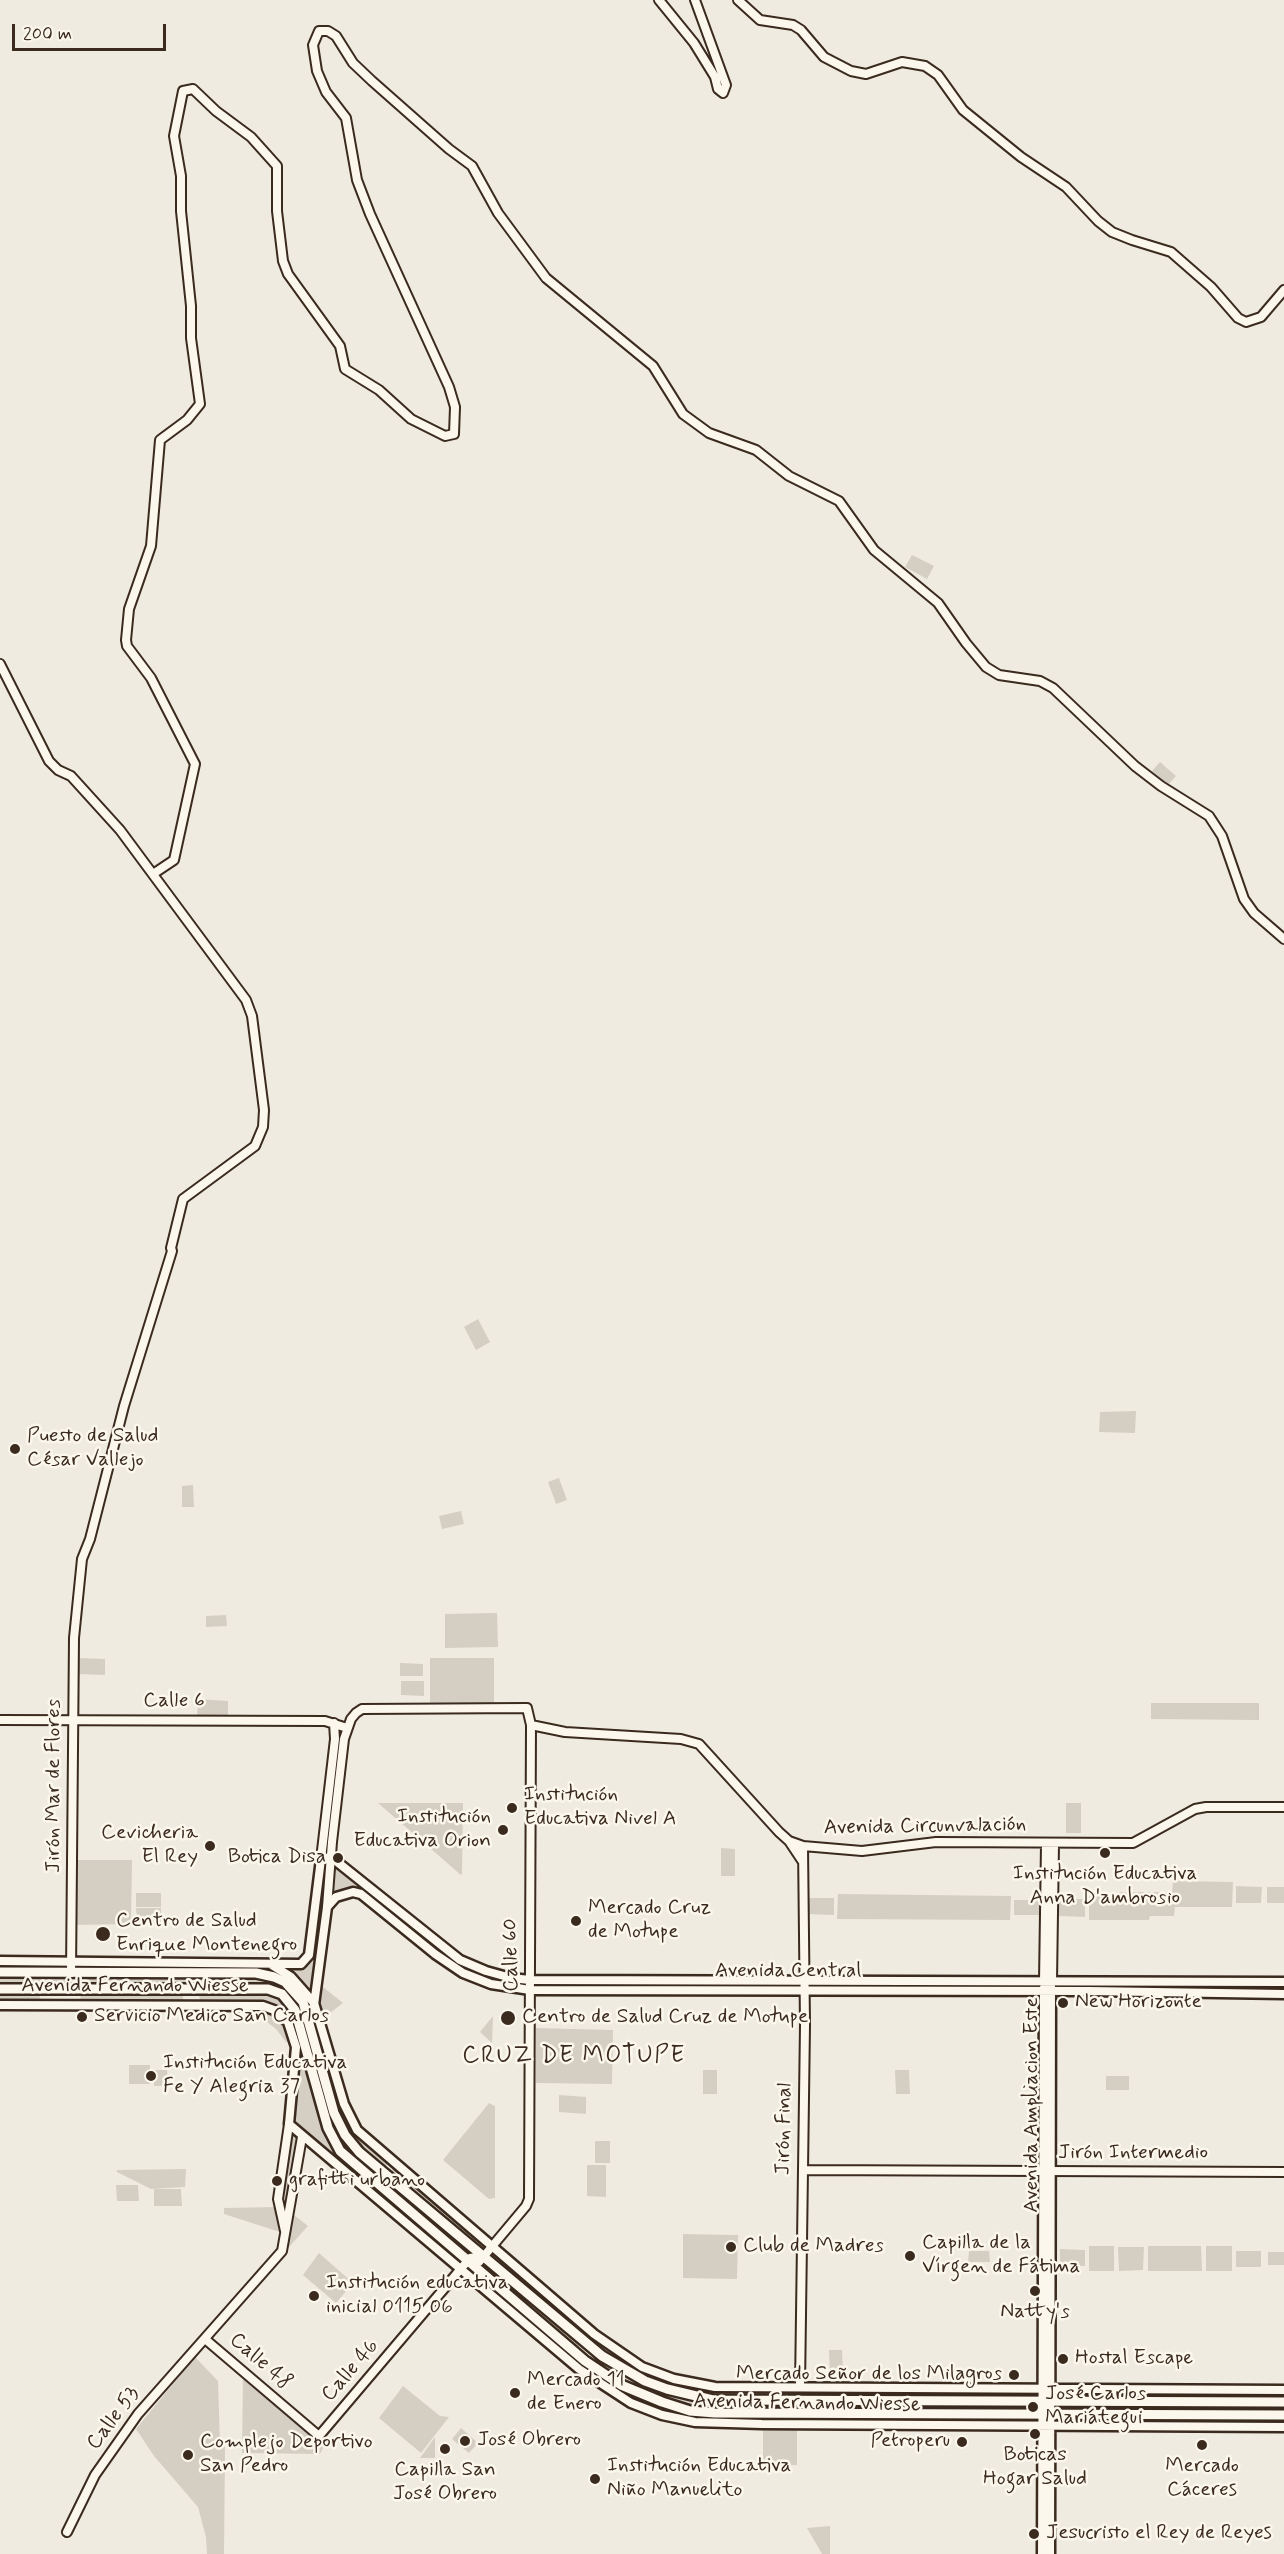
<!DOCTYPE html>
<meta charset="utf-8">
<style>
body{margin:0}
#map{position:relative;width:1284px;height:2554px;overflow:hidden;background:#f0ebe0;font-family:Mynerve,sans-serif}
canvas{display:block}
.scale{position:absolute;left:12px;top:24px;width:154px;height:27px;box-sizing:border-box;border:3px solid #3b2a1e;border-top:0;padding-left:8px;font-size:18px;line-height:21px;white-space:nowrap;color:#3b2a1e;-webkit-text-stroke:4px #fbf7ec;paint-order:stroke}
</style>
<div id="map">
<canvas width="1284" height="2554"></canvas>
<div class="scale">200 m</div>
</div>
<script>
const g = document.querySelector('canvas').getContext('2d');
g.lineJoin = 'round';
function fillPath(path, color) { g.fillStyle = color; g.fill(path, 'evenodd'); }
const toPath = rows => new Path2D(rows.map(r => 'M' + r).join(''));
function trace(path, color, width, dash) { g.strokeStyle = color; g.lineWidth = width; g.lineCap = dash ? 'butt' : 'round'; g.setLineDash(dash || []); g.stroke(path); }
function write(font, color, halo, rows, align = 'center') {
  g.font = font + ' Mynerve,sans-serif'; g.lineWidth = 5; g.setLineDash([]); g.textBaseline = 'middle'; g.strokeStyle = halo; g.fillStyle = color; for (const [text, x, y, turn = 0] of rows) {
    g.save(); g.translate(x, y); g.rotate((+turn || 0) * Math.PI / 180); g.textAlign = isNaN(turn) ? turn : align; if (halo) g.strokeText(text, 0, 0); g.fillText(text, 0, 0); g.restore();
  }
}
fillPath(toPath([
 [912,555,934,566,927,579,905,567],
 [1160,762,1176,776,1168,785,1152,771],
 [478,1319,490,1342,476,1350,464,1327],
 [1136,1411,1135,1433,1099,1432,1100,1412],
 [559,1478,567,1500,556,1504,548,1482],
 [193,1485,194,1507,182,1507,182,1486],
 [461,1511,464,1524,442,1529,439,1516],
 [497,1613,498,1647,445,1648,445,1614],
 [226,1615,227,1626,206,1627,206,1616],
 [77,1658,105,1659,105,1675,77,1674],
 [430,1658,494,1658,494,1704,430,1704],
 [400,1663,423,1664,423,1676,400,1676],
 [401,1681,424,1681,424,1696,401,1695],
 [198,1699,228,1701,228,1717,197,1719],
 [1151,1703,1259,1703,1259,1720,1151,1719],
 [378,1803,463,1803,462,1874,461,1875],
 [1066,1803,1081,1803,1081,1833,1066,1833],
 [721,1848,735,1849,735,1876,721,1876],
 [75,1860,132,1860,131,1924,75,1925],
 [329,1860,321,1915,320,1915,316,1914,322,1861],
 [333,1862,448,1954,524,1981,524,1987,502,1985,469,1974,418,1937,359,1888,344,1889,331,1894],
 [1173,1881,1233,1882,1232,1907,1175,1907,1174,1916,1150,1916,1149,1920,1089,1920,1089,1896,1114,1895,1120,1892,1172,1892],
 [1236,1886,1262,1887,1261,1903,1236,1903],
 [1267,1887,1284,1887,1284,1903,1267,1903],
 [136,1893,161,1893,161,1907,136,1907],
 [838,1894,1011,1896,1010,1920,837,1919],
 [807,1898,834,1898,834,1915,807,1914],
 [1059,1899,1085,1899,1085,1917,1059,1916],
 [1014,1900,1040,1900,1041,1915,1014,1915],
 [136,1908,161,1908,161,1923,137,1923],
 [315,1924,321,1924,311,1995,297,1978,279,1966,305,1964],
 [0,1975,68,1976,70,1985,0,1987],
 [76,1976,187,1977,189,1987,76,1987],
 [258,1976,283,1983,298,1999,314,2049,308,2051,282,1991,195,1986,197,1977],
 [318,1983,343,2003,321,2020,315,2003],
 [0,1992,40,1993,40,2002,0,2002],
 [81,1992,183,1993,183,2003,80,2002],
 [199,1993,269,1993,282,1998,292,2010,301,2044,298,2044,279,2010,200,2003],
 [249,2008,260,2008,283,2019,293,2042,286,2042,276,2029],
 [493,2016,492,2043,480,2032],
 [316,2021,344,2113,362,2142,387,2164,384,2169,356,2145,339,2117,313,2028],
 [536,2028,613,2030,612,2084,536,2083],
 [303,2050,333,2143,346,2163,342,2167,295,2127,291,2116,299,2051],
 [316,2061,340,2133,469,2249,463,2254,336,2142,312,2062],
 [129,2065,150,2065,150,2084,129,2084],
 [154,2070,167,2070,168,2086,154,2086],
 [703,2070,717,2070,717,2094,703,2094],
 [895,2070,909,2070,910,2094,896,2094],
 [1106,2076,1129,2076,1129,2090,1106,2090],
 [559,2095,586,2097,586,2114,559,2112],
 [489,2103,495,2106,495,2198,489,2199,443,2160],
 [290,2126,300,2137,287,2207,280,2204],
 [595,2141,610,2141,610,2163,595,2163],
 [587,2165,606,2165,606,2197,587,2196],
 [351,2166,394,2204,391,2208,347,2171],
 [186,2169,185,2187,151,2189,117,2172,117,2170],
 [393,2169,478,2241,474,2245,389,2173],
 [116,2185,138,2185,139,2201,117,2201],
 [154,2189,181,2189,182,2206,154,2206],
 [277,2207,283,2233,224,2214,224,2208],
 [399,2207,439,2242,436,2246,395,2212],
 [289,2211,308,2226,288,2248,286,2247],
 [683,2234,738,2235,737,2279,683,2278],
 [1089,2246,1114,2246,1114,2271,1089,2271],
 [1148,2246,1201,2246,1202,2271,1148,2271],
 [1206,2246,1232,2246,1232,2271,1206,2271],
 [1118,2247,1144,2247,1143,2270,1119,2271],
 [1060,2249,1085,2250,1085,2266,1060,2265],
 [969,2251,989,2251,990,2262,968,2262],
 [1236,2251,1261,2251,1261,2267,1236,2267],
 [1268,2252,1284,2252,1284,2265,1268,2265],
 [319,2253,353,2283,336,2303,303,2275],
 [487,2262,582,2342,576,2350,481,2269],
 [516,2272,589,2333,584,2339,513,2277],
 [477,2273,530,2318,527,2322,473,2278],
 [598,2340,666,2379,797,2390,797,2397,703,2395,645,2378,593,2346],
 [829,2350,842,2350,843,2374,830,2375],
 [594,2353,621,2373,664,2392,797,2404,796,2411,693,2409,643,2393,588,2360],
 [195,2357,218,2381,220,2446,225,2447,224,2554,207,2554,206,2537,198,2507,154,2456,136,2429],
 [586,2364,627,2392,675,2411,769,2417,769,2422,702,2420,666,2413,635,2401,583,2368],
 [243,2374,324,2446,320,2454,242,2453],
 [403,2386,440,2416,449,2417,421,2453,379,2418],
 [841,2392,917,2393,917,2399,847,2398,841,2396],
 [919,2393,1037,2393,1037,2400,919,2399],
 [1089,2393,1182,2393,1182,2400,1095,2399,1089,2397],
 [811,2403,1041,2405,1042,2413,811,2411],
 [1060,2406,1259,2406,1260,2409,1260,2406,1284,2406,1284,2414,1060,2414],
 [811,2418,917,2420,916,2424,811,2422],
 [919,2419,996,2419,1004,2421,1004,2424,919,2424],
 [1060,2420,1227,2420,1234,2424,1060,2425],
 [763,2427,797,2427,797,2465,763,2465],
 [461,2428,478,2443,469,2453,452,2439],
 [435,2437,435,2458,420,2458],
 [830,2526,830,2554,822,2554,807,2528]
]), '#d5cec3');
const tertiary = toPath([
 [659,0,694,43,715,77,718,89,723,93,726,85,695,0],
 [738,0,760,20,793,25,801,30,824,57,851,71,866,74,902,62,925,66,938,75,963,110,1021,157,1066,187,1098,221,1112,232,1132,240,1171,252,1211,287,1238,318,1246,322,1261,317,1284,290],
 [0,664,49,761,58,770,71,776,120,830,246,1000,252,1016,264,1110,263,1127,255,1146,183,1199,171,1248,172,1251,124,1406,90,1539,82,1559,74,1638,71,1973],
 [153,874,174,860,195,764,151,678,127,646,126,640,129,609,151,546,160,440,187,420,200,404,191,338,191,306,181,211,181,176,174,136,183,91,193,89,216,111,251,137,277,166,277,211,283,261,288,274,340,346,345,369,379,390,411,419,445,436,454,434,455,407,449,387,370,214,357,180,346,118,326,92,317,71,313,45,319,31,328,31,336,36,353,63,372,81,449,149,472,166,498,213,546,278,653,366,683,414,709,433,756,450,789,476,839,501,874,550,938,603,966,643,986,667,999,675,1040,681,1053,688,1135,766,1161,786,1209,816,1222,836,1244,899,1254,913,1284,939],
 [0,1720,325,1721,347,1728],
 [531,1725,565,1732,681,1739,699,1744,779,1832,789,1841,803,1846,862,1851,936,1842,1133,1843,1195,1809,1206,1807,1284,1807],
 [789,1841,803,1862],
 [321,1859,335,1739,334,1723],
 [327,1907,332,1842,344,1739,351,1719,356,1713,362,1709,527,1708,531,1725,529,2199,526,2206,479,2262,469,2263],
 [1044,1981,1046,1844],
 [1052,1981,1054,1844],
 [803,2170,1284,2172],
 [285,2231,278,2199,289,2124],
 [205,2339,319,2436,470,2258,482,2256],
 [800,2387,805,2025,803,1846],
 [67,2532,95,2475,138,2414,282,2251,302,2137]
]);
const secondary = toPath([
 [0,1961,301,1964,309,1955,321,1859,331,1857,460,1960,486,1971,511,1978,530,1980,1284,1982],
 [272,1965,291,1977,314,2003,344,2104,357,2130,594,2334,642,2367,674,2379,715,2387,1284,2390],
 [0,2005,263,2006,274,2010,288,2022,296,2047,289,2124,579,2369,631,2403,662,2415,695,2422,762,2424,1284,2427],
 [314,2005,327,1907,336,1897,353,1892,361,1894,435,1954,463,1973,491,1984,530,1990,1089,1991,1284,1994],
 [1042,2554,1044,1988],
 [1050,2554,1051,1987]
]);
const primary = toPath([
 [0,1972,256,1973,274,1977,285,1982,303,2002,334,2113,345,2135,359,2152,602,2356,645,2381,667,2389,713,2400,1284,2402],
 [0,1989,268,1989,282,1994,295,2010,328,2128,340,2151,585,2361,621,2385,662,2402,690,2411,715,2413,1284,2415]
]);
trace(tertiary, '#3b2a1e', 12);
trace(secondary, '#3b2a1e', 13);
trace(primary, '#3b2a1e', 14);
trace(tertiary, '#fbf7ec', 8);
trace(secondary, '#fbf7ec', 8);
trace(primary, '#fbf7ec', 9);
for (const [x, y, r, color] of [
 [15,1449,6,"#3b2a1e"],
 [512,1808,6,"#3b2a1e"],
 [503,1830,6,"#3b2a1e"],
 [210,1846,6,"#3b2a1e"],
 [1105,1853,6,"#3b2a1e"],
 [338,1858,6,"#3b2a1e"],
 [576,1921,6,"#3b2a1e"],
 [103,1934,8,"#3b2a1e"],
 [1063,2003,6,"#3b2a1e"],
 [82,2017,6,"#3b2a1e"],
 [508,2018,8,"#3b2a1e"],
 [151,2076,6,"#3b2a1e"],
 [277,2181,6,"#3b2a1e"],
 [731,2247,6,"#3b2a1e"],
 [910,2256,6,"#3b2a1e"],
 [1035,2291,6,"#3b2a1e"],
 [314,2296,6,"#3b2a1e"],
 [1063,2359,6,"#3b2a1e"],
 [1014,2375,6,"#3b2a1e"],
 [515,2393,6,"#3b2a1e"],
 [1033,2407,6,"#3b2a1e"],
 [1035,2434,6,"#3b2a1e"],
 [465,2441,6,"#3b2a1e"],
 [962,2442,6,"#3b2a1e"],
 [1202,2445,6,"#3b2a1e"],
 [445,2449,6,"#3b2a1e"],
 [188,2455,6,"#3b2a1e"],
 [595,2479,6,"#3b2a1e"],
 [1034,2534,6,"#3b2a1e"]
]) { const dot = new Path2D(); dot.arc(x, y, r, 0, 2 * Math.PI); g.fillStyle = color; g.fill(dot); trace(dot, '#fbf7ec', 2); }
write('21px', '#3b2a1e', '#fbf7ec', [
 ["Puesto de Salud",27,1437],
 ["César Vallejo",27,1461],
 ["Institución",524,1796],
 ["Educativa Nivel A",524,1820],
 ["Institución",491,1818,"right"],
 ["Educativa Orion",491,1842,"right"],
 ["Cevicheria",198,1834,"right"],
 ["El Rey",198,1858,"right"],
 ["Botica Disa",326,1858,"right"],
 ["Institución Educativa",1105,1875,"center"],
 ["Anna D'ambrosio",1105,1899,"center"],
 ["Mercado Cruz",588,1909],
 ["de Motupe",588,1933],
 ["Centro de Salud",116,1922],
 ["Enrique Montenegro",116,1946],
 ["New Horizonte",1075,2003],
 ["Servicio Medico San Carlos",94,2017],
 ["Centro de Salud Cruz de Motupe",522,2018],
 ["Institución Educativa",163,2064],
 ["Fe Y Alegria 37",163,2088],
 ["grafitti urbano",289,2181],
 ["Capilla de la",922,2244],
 ["Vírgen de Fátima",922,2268],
 ["Club de Madres",743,2247],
 ["Institución educativa",326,2284],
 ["inicial 0115 06",326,2308],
 ["Natty's",1035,2313,"center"],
 ["Hostal Escape",1075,2359],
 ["Mercado Señor de los Milagros",1002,2375,"right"],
 ["Mercado 11",527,2381],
 ["de Enero",527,2405],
 ["José Carlos",1045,2395],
 ["Mariátegui",1045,2419],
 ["José Obrero",477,2441],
 ["Petroperu",950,2442,"right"],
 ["Complejo Deportivo",200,2443],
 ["San Pedro",200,2467],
 ["Boticas",1035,2456,"center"],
 ["Hogar Salud",1035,2480,"center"],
 ["Institución Educativa",607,2467],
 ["Niño Manuelito",607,2491],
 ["Mercado",1202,2467,"center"],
 ["Cáceres",1202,2491,"center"],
 ["Capilla San",445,2471,"center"],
 ["José Obrero",445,2495,"center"],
 ["Jesucristo el Rey de Reyes",1046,2534]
], 'left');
write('21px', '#3b2a1e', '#fbf7ec', [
 ["Calle 6",174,1702],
 ["Jirón Mar de Flores",55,1786,-90],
 ["Avenida Circunvalación",925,1827,-1],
 ["Calle 60",512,1955,-91],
 ["Avenida Central",788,1972],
 ["Avenida Fernando Wiesse",135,1987],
 ["Avenida Ampliacion Este",1033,2105,-90],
 ["Jirón Final",785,2129,-89],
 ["Jirón Intermedio",1133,2154],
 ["Calle 48",260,2362,41],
 ["Calle 46",351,2371,-49],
 ["Avenida Fernando Wiesse",807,2404,1],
 ["Calle 53",114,2419,-53]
]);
g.letterSpacing = '1.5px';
write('24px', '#3b2a1e', '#fbf7ec', [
 ["CRUZ DE MOTUPE",574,2057]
]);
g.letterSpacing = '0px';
</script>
